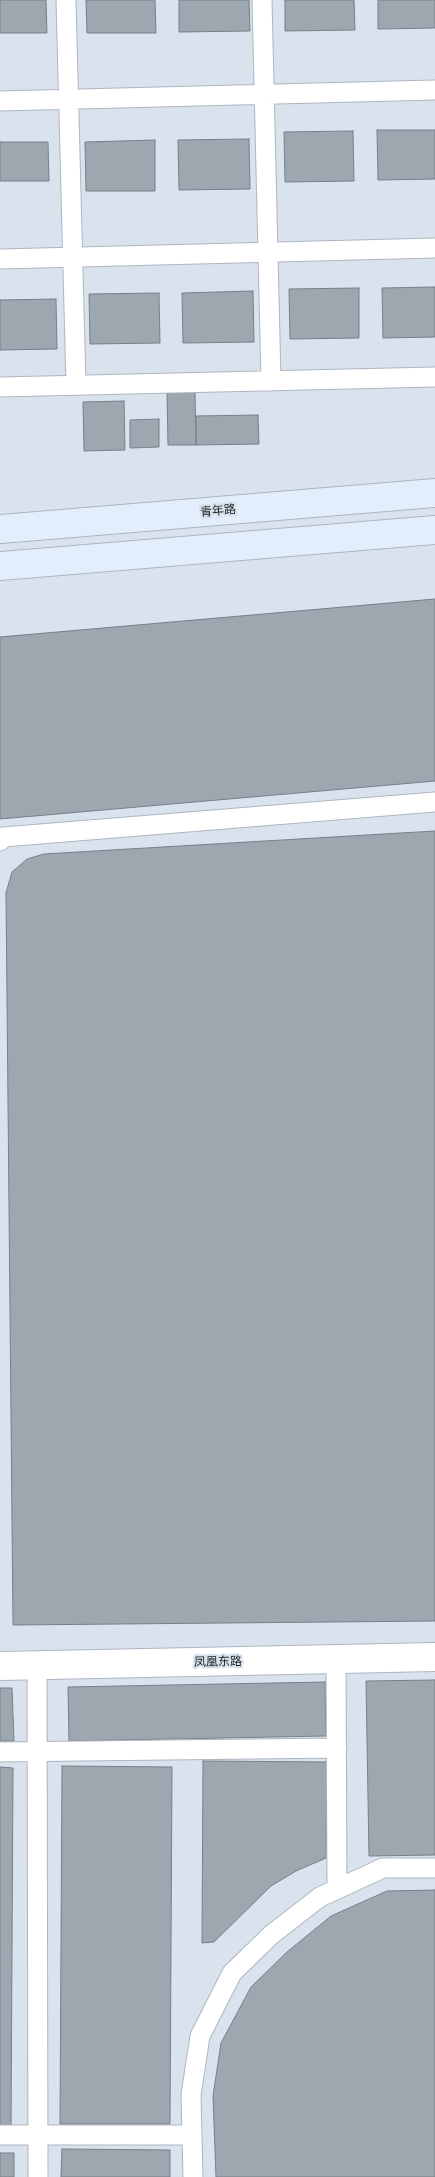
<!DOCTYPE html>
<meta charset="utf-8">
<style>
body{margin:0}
canvas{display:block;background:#d9e2ed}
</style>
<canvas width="435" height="2177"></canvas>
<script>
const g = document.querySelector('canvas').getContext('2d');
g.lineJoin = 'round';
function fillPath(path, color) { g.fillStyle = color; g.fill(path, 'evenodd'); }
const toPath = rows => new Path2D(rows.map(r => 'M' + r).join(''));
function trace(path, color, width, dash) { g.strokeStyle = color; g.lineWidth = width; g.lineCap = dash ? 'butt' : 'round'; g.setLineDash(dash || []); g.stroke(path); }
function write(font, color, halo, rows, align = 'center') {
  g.font = font + ' Raleway,"Noto Sans SC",sans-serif'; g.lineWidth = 4.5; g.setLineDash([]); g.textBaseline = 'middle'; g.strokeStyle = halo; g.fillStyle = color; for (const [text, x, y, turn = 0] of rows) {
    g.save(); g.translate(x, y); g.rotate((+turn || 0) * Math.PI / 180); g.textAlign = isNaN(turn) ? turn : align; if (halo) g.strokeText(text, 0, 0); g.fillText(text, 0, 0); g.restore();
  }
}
const building = toPath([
 [0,0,46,0,47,33,0,33,0,0],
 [86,0,155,0,156,33,87,33,86,0],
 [179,0,249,0,250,31,179,32,179,0],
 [285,0,354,0,355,30,285,31,285,0],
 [378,0,435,0,435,28,378,29,378,0],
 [377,130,435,130,435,179,378,180,377,130],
 [353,131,354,181,285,182,284,132,353,131],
 [249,139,250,189,179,190,178,140,249,139],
 [155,140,155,191,86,191,85,142,155,140],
 [0,142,48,142,49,181,0,181,0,142],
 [435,287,435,337,383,338,382,288,435,287],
 [359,288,359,338,290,339,289,289,359,288],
 [253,291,254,342,183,343,182,293,253,291],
 [159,293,160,343,90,344,89,294,159,293],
 [56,299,57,349,0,350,0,300,56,299],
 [195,392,196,445,168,445,167,393,195,392],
 [124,401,125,450,84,451,83,402,124,401],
 [258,415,259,444,196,445,196,416,258,415],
 [159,419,159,447,130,448,130,420,159,419],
 [435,599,435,781,0,819,0,637,435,599],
 [435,831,435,1621,13,1625,6,893,12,872,27,859,44,854,435,831],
 [435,1680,435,1855,369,1856,366,1681,435,1680],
 [325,1682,326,1736,69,1741,68,1687,325,1682],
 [0,1688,12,1688,14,1741,0,1741,0,1688],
 [203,1761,327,1762,326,1858,296,1871,271,1886,214,1942,202,1943,203,1761],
 [62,1766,172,1767,170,2124,60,2124,62,1766],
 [0,1767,13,1768,11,2128,0,2128,0,1767],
 [435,1890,435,2177,216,2177,213,2096,221,2043,251,1987,287,1952,331,1916,387,1891,435,1890],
 [62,2149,170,2150,170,2177,61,2177,62,2149],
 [0,2153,14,2153,14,2177,0,2177,0,2153]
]);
fillPath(building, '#9ea7b0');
trace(building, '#777f89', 1);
const lane = toPath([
 [66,0,76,385],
 [262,0,271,381],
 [0,101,435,90],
 [0,259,435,248],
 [0,387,435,377],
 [0,841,3,837,435,802],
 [336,1659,337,1889],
 [37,1665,38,2177],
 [0,1752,337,1748],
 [0,2135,192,2135],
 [193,2177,191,2095,200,2036,232,1973,271,1935,320,1897,383,1868,435,1868]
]);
const street = toPath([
 [0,1666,435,1657]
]);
const secondary = toPath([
 [0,529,435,493],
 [0,566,435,530]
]);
trace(lane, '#adb6c0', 21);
trace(street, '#adb6c0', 30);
trace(secondary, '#adb6c0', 30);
trace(lane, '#fff', 19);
trace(street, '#fff', 28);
trace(secondary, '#e2eefc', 28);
write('12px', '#1b1f22', '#d9e2ed', [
 ["青年路",218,511,-5],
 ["凤凰东路",218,1662,-1]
]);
</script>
